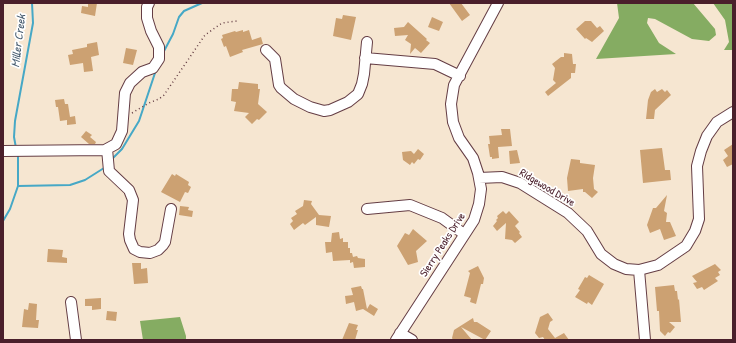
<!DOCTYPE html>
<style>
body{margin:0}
#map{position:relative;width:736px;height:343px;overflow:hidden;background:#f6e6d1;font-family:"Patrick Hand",sans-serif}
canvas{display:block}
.frame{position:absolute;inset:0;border:4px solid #4a1f2b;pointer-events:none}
</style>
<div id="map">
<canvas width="736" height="343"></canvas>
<div class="frame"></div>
</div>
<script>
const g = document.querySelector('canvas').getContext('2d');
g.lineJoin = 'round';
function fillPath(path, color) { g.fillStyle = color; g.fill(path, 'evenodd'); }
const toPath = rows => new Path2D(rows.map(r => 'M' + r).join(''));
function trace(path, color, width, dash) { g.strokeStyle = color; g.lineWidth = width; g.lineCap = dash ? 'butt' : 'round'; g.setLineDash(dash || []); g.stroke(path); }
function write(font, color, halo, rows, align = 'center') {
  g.font = font + ' "Patrick Hand",sans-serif'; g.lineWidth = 3.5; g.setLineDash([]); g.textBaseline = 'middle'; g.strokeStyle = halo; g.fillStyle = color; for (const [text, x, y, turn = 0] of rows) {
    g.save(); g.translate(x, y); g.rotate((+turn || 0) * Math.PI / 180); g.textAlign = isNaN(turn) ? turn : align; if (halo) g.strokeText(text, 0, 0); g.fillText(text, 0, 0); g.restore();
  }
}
fillPath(toPath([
 [617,3,693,3,715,29,716,35,709,41,692,39,655,19,648,18,647,23,659,43,676,54,596,59,619,18],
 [713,3,733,3,733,50,724,50,729,42,725,20],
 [180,317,186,336,186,340,143,340,140,321]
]), '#85ac62');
trace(toPath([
 [163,53,173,34,179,17,184,11,202,3],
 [16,148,14,137,15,121,33,23,32,3],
 [111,160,122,149,139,121,156,70],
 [18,186,70,185,85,180,104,168],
 [3,221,10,209,18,186,18,154]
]), '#46a8c6', 2);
fillPath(toPath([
 [88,3,97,3,95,16,81,13,82,6,88,7],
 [449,3,461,3,470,15,462,21],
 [343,15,356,17,351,40,333,36,336,18,342,19],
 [432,17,443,22,439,31,428,27],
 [585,21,591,21,597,28,600,26,604,31,592,42,586,38,585,39,576,29],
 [408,22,427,39,426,40,430,43,421,53,415,48,410,54,411,44,405,40,408,35,395,36,394,28,404,27],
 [243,30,243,32,249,30,252,40,261,37,263,44,242,50,243,52,230,57,226,46,224,47,221,39,223,38,222,35,235,31,236,32],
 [97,42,99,55,91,57,93,71,84,72,83,63,70,65,68,55,73,54,72,50,87,47,87,44],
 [126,48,137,50,133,65,123,63],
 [564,53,572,54,573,64,576,64,575,73,571,73,571,78,548,96,545,92,556,83,553,80,555,68,552,64,561,57,564,57],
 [239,82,258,84,258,89,260,89,258,104,267,112,259,120,257,119,252,124,245,117,249,113,234,111,236,102,231,101,232,89,238,89],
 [655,89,657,92,662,89,665,92,667,90,671,95,655,110,654,119,646,119,648,100,651,92],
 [64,99,65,104,68,104,70,117,75,116,76,124,67,125,67,120,60,121,58,107,56,107,55,100],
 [501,129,510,129,512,146,498,147,499,158,492,159,492,157,490,157,488,144,490,144,489,136,502,135],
 [86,131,92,135,90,137,96,142,95,144,89,144,81,137],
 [733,144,733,164,727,167,723,160,728,156,724,150],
 [662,148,665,170,670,170,671,180,643,183,640,150],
 [418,149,424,154,420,160,418,159,414,164,412,162,410,165,403,160,402,152,411,151,414,154],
 [517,150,520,163,510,164,509,151],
 [571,159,580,160,580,163,595,165,593,178,594,189,598,192,592,198,585,192,583,192,583,189,568,191,567,178],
 [172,174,175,176,176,174,189,182,188,185,191,187,188,193,185,192,180,202,161,192],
 [667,195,664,211,667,213,666,222,670,222,676,236,664,240,660,229,650,233,647,225,653,208,656,208],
 [304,200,312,201,311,204,319,215,331,216,329,227,316,225,316,217,305,225,303,223,294,230,290,224,293,221,291,218,297,214,295,211,303,206],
 [180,206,189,207,188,210,193,211,192,217,179,215],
 [503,211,506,214,509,211,519,222,515,226,520,232,519,233,522,237,515,243,512,240,505,239,506,223,497,231,493,226,497,221,496,220,498,218,497,216],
 [413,229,427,241,416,251,418,262,408,265,397,246,405,233,409,235],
 [339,232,340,239,343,238,343,242,348,242,348,248,350,248,350,253,352,253,353,257,357,256,358,258,365,259,365,267,354,268,353,262,350,263,350,260,333,261,332,252,326,253,325,242,331,242,332,233],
 [48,249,63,250,62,257,67,258,67,263,47,262],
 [132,263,141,263,141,269,147,268,148,283,134,284],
 [715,264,721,270,718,272,720,275,715,278,718,281,704,290,702,287,697,289,693,283,697,282,692,276],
 [478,266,484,278,483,284,481,284,476,304,470,302,471,298,464,296,470,273,468,271],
 [589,275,604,284,592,305,588,302,587,304,575,297,580,290,578,289,585,277,587,278],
 [674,285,675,291,677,291,678,300,679,299,681,322,669,322,675,327,670,333,668,332,665,336,660,331,659,311,657,311,655,287],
 [361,286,362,289,363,289,367,309,370,304,378,309,374,316,363,309,356,311,354,302,346,304,345,296,353,295,351,288],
 [101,298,101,309,92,310,92,306,85,306,85,299],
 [29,303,37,304,36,320,39,320,38,328,22,327,24,309,28,310],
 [107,311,117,312,116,321,106,320],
 [548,313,553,320,550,322,548,329,555,338,564,333,569,340,545,340,543,337,539,338,535,333,540,317],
 [473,318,474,322,477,322,491,331,485,340,461,327,472,340,453,340,452,338,454,330],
 [349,323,358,325,356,330,358,330,355,340,342,340]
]), '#cca172');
const minor = toPath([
 [266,50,275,59,279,85,281,88,294,99,310,107,324,111,330,110,348,102,358,94,362,84,364,74,367,42],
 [365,58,435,64,460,76],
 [107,149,109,171,129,190,133,200,129,234,130,240,134,249,140,252,150,253,158,250,163,245,165,242,171,209],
 [3,151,105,150,116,144,122,131,125,93,130,83,142,72,153,68,159,59,159,47,151,31,147,18,147,7,149,3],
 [479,178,502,177,520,183,568,213,587,231,601,254,614,264,626,269,639,270,658,265,686,246,695,231,699,219,697,166,701,151,707,136,717,122,733,112],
 [367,209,410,205,442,218,464,234],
 [639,270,645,340],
 [71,302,76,340],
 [400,333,412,340],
 [396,340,474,220,479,204,481,189,478,173,473,158,459,138,453,122,451,104,454,85,498,3]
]);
trace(minor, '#643d44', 12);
trace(toPath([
 [132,113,149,103,159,99,164,95,205,35,222,23,237,21]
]), '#643d44', 1.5, [1, 3]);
trace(minor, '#fff', 10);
write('11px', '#4a1f2b', '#fff', [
 ["Ridgewood Drive",547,188,31],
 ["Sierry Peaks Drive",443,245,-57]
]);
write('italic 12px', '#485d71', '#fff', [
 ["Miller Creek",19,41,-83]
]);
</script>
